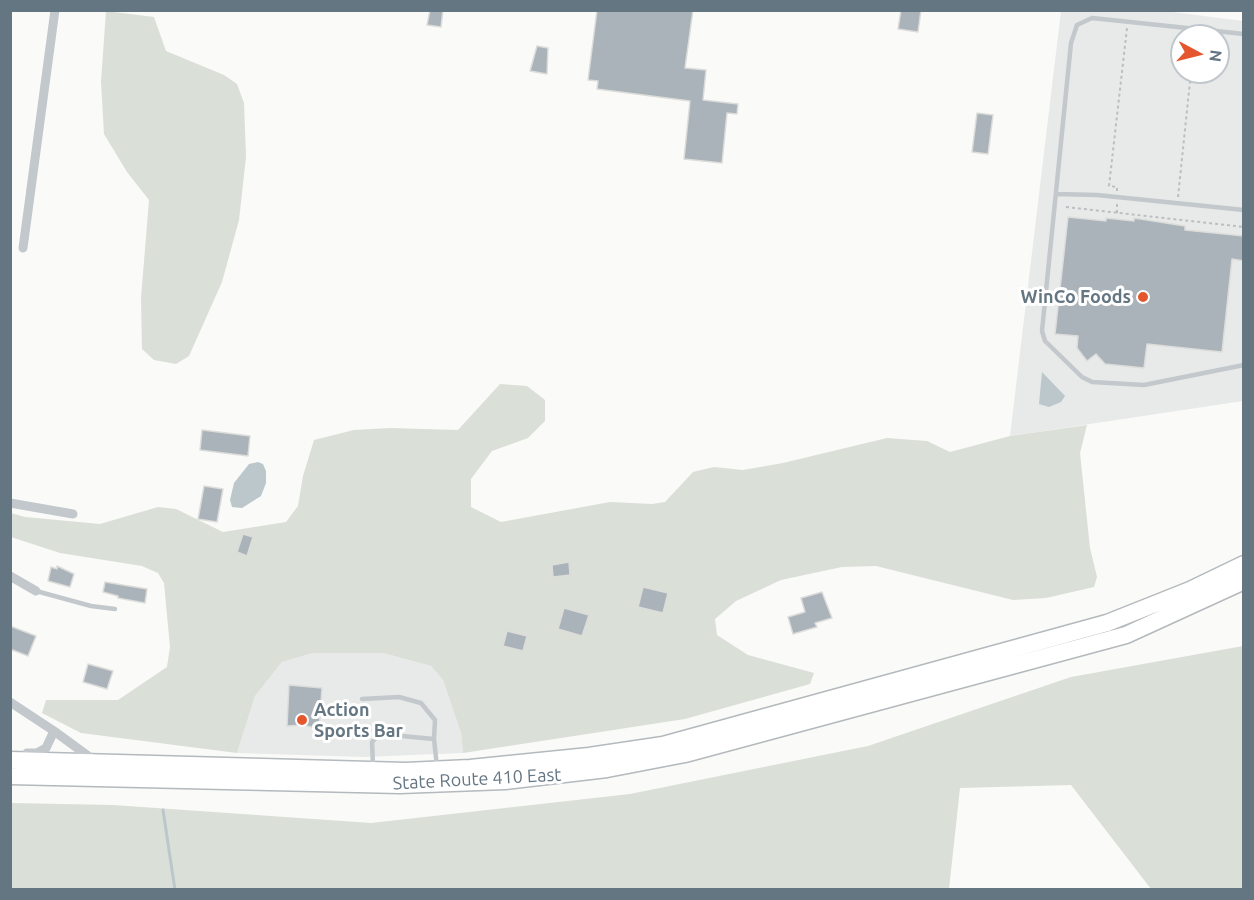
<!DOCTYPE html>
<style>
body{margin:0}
#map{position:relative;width:1254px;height:900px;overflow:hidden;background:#fafaf8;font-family:Ubuntu,sans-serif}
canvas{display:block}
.frame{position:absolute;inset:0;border:12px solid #657683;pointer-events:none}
.north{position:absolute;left:1170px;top:24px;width:60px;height:60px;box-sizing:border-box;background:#fff;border:2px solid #c1c8cd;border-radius:50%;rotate:97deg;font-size:16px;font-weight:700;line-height:24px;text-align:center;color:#657683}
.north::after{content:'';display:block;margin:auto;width:21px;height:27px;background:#e4572e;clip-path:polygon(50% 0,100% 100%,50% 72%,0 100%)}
</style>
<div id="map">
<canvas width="1254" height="900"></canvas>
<div class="frame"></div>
<div class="north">N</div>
</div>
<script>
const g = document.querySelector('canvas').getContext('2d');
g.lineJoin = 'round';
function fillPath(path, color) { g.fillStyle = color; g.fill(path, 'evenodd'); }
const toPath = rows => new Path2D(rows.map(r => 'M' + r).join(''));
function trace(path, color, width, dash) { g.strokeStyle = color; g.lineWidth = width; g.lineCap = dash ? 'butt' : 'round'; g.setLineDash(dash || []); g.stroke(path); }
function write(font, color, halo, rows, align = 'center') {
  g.font = font + ' Ubuntu,sans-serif'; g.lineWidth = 6; g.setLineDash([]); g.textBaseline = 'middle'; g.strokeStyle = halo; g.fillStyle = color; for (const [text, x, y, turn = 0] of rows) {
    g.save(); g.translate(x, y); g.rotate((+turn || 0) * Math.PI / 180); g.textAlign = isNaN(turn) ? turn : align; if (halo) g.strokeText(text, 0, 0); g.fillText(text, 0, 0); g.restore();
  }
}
fillPath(toPath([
 [1157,10,1243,21,1243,401,1010,436,1061,11],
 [1182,36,1218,36,1218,72,1182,72],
 [313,653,383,653,431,666,443,680,461,733,463,753,364,757,237,753,255,696,282,662]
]), '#e8e9e9');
fillPath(toPath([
 [106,11,154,17,166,51,224,75,237,84,244,103,246,157,239,220,222,282,189,356,176,364,154,360,142,349,141,298,149,200,127,172,104,134,101,82],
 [500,384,527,386,545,400,545,421,528,438,492,451,471,479,471,507,501,522,610,502,652,504,665,502,693,472,714,467,743,470,783,463,887,438,927,441,950,452,1010,436,1087,425,1080,453,1090,548,1097,577,1094,587,1046,598,1013,600,876,566,842,567,781,580,736,601,715,619,717,635,748,655,814,673,810,684,685,719,463,753,461,733,443,680,431,666,383,653,313,653,282,662,255,696,237,753,81,733,42,713,46,700,118,700,167,667,170,647,164,583,158,573,142,566,60,553,11,537,11,513,25,517,100,524,158,507,176,509,223,532,286,522,298,506,303,476,314,440,354,430,391,428,458,430],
 [1243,646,1243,889,1151,889,1071,785,960,788,949,889,11,889,11,803,113,805,371,823,630,794,868,746,1071,677]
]), '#dadfd7');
fillPath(toPath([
 [1042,372,1065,396,1061,402,1049,407,1039,404],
 [258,462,263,464,266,471,266,483,261,496,242,508,232,507,230,500,234,483,249,464]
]), '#bbc7cb');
trace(toPath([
 [163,810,175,890]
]), '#bbc7cb', 3);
const building = toPath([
 [430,10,443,10,441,27,427,25,430,10],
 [597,10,693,10,685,68,706,70,703,100,738,104,737,114,727,113,722,163,684,159,690,101,597,89,598,81,588,80,597,10],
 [901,10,921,10,918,32,898,29,901,10],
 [537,46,548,48,547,74,530,71,537,46],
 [977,113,993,115,988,154,972,152,977,113],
 [1068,217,1106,221,1106,218,1134,221,1134,218,1185,226,1185,230,1244,236,1244,261,1232,259,1222,352,1147,344,1144,368,1105,364,1096,354,1087,361,1077,348,1078,336,1055,334,1068,217],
 [202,430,250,436,248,456,200,450,202,430],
 [204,486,223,489,217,522,198,519,204,486],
 [243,534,253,537,247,556,237,552,243,534],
 [569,562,570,575,553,577,552,565,569,562],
 [57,566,74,574,70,587,48,581,51,567,57,569,57,566],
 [105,582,147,589,145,603,118,598,118,596,103,592,105,582],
 [643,587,668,593,663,613,638,607,643,587],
 [822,592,832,618,815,623,817,627,793,634,788,617,805,612,801,598,822,592],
 [564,608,589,615,582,636,558,629,564,608],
 [10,626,36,636,28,656,10,649,10,626],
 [507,631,527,636,523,651,503,646,507,631],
 [88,664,113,671,107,689,83,682,88,664],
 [289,685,322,688,319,729,303,725,287,726,289,685]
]);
fillPath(building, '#aab3b9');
trace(building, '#dcdcda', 1.5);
const highway = toPath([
 [10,760,406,771,470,768,589,756,663,745,1107,623,1190,590,1244,564],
 [10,776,400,785,505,781,607,769,685,754,1126,635,1244,581]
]);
trace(highway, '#b4b9bd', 19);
trace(toPath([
 [1117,191,1117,187,1109,186,1127,28],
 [1178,197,1191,72],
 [1066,207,1244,227],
 [1117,213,1117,203]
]), '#bbbfc2', 2, [3, 3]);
trace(toPath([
 [1244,34,1092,18,1077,25,1071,43,1042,331,1045,341,1082,377,1092,382,1144,385,1244,365],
 [1056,194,1097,195,1244,210],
 [36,591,91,606,115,609],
 [362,699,399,697,421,703,435,720,434,739],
 [373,765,372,742,380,734,434,739,437,767]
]), '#c3c8cc', 4.5);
trace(toPath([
 [23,248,55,10],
 [10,503,73,514],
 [10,576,36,591],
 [10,702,54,731],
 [27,753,37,753,46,748,54,731,95,761]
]), '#c3c8cc', 9);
trace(highway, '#fff', 16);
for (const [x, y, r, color] of [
 [1143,297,6,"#e4572e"],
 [302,720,6,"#e4572e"]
]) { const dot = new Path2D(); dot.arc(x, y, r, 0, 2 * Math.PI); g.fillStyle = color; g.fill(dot); trace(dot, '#fff', 2); }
write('bold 18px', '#657683', '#fff', [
 ["WinCo Foods",1131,297],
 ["Action",314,710,"left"],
 ["Sports Bar",314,731,"left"]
], 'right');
write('18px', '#657683', '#fff', [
 ["State Route 410 East",477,779,-3]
]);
</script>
